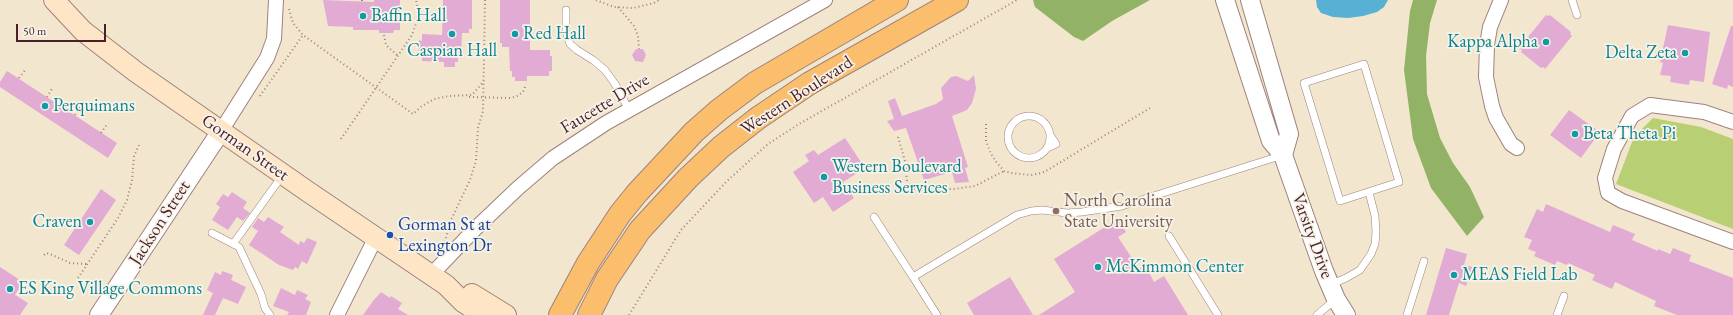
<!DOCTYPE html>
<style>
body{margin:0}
#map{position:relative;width:1733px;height:315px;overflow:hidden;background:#f2e6ce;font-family:"EB Garamond",serif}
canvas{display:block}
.scale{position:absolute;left:16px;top:24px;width:90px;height:18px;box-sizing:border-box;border:2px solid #4a1f2b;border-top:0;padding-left:5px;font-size:12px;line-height:14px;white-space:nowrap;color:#4a1f2b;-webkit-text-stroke:3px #f7f3e8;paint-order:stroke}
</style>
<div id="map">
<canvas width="1733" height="315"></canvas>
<div class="scale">50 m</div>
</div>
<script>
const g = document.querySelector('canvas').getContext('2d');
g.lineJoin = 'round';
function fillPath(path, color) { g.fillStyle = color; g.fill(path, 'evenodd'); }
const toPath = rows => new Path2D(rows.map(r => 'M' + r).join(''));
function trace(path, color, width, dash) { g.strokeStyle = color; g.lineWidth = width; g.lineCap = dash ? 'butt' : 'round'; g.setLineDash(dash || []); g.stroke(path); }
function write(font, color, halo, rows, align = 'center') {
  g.font = font + ' "EB Garamond",serif'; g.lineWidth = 3.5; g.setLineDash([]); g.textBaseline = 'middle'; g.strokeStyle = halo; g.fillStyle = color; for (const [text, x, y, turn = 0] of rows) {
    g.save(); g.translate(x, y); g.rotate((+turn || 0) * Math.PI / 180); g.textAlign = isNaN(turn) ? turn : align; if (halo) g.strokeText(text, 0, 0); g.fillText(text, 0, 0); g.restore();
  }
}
fillPath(toPath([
 [1653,118,1701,127,1733,139,1733,229,1616,184,1634,137]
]), '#b8cf74');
fillPath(toPath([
 [1033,0,1150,0,1112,21,1083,41,1074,37,1035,7],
 [1413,0,1437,0,1430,23,1426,56,1427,94,1440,138,1453,163,1470,187,1484,217,1467,236,1431,188,1413,139,1404,70,1410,11]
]), '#92b266');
fillPath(toPath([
 [1316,0,1388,0,1384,7,1377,12,1363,16,1348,18,1333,17,1321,13,1317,7]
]), '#58b0d5');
fillPath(toPath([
 [323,0,374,2,374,0,400,0,400,30,394,30,393,33,379,33,379,30,353,30,353,27,328,26],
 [443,0,472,0,472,29,469,29,469,33,462,33,461,57,458,57,458,62,455,62,455,67,444,67,444,62,422,61,422,55,418,55,419,40,422,41,422,34,442,35],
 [500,0,530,0,530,50,550,50,550,56,552,56,552,71,549,71,549,76,527,76,527,81,515,81,515,77,512,77,512,71,510,71,509,47,502,47,502,43,500,43],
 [1546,15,1549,16,1550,15,1571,32,1570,34,1572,36,1545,69,1543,67,1541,68,1521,52,1522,50,1519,48],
 [1668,25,1710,32,1704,82,1690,80,1689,85,1670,82,1671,76,1660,75,1663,63,1660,62],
 [1731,26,1733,26,1733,87,1728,85,1727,89,1712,84],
 [636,49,643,49,646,55,643,62,635,61,632,55],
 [7,71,117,143,108,158,0,87,0,82],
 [974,75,976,89,972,103,967,110,952,116,968,167,965,168,969,182,955,183,952,172,924,180,906,128,894,131,887,121,894,119,888,101,895,98,902,116,936,104,943,99,941,88,951,77,956,76,968,81],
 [1569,110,1600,132,1581,158,1550,135],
 [845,138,865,168,843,182,854,198,833,212,823,197,814,203,793,172,809,161,805,155,814,150,818,155],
 [101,189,116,200,79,255,64,245],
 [232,192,247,202,243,208,250,213,243,221,237,217,228,230,212,220,220,207,216,204,223,194,228,197],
 [1546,204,1610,232,1613,225,1635,234,1632,240,1658,251,1658,249,1670,254,1673,248,1691,255,1689,261,1733,278,1733,315,1677,315,1654,306,1656,301,1615,282,1612,289,1592,280,1595,275,1568,263,1567,265,1557,261,1555,265,1534,256,1536,252,1528,249,1532,240,1524,237,1537,209,1543,212],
 [268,217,284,227,280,232,299,245,300,241,304,243,307,238,317,242,307,264,302,261,298,269,295,267,293,270,279,265,249,245,258,231,252,227,258,218,264,222],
 [1118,219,1126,232,1118,237,1139,269,1145,265,1154,282,1164,276,1188,315,1039,315,1075,292,1054,259],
 [1446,248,1467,254,1464,265,1472,267,1466,286,1459,283,1449,315,1426,315],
 [0,267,23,282,15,295,28,303,20,315,0,315],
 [222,271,233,275,231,280,246,287,238,304,223,298,215,315,203,315,213,293,207,290,215,272,221,275],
 [1010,277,1033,315,974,315,967,303],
 [281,288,295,295,297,290,308,295,305,299,311,302,306,315,287,315,289,312,273,306],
 [381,292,390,298,391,296,402,303,398,309,408,315,363,315,373,301]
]), '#e2abd4');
const service = toPath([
 [1572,0,1577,15],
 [566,10,566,32,570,44,577,50,593,60,605,70,615,84,629,110],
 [1364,64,1399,182,1340,201,1304,83,1364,64],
 '1008 137a21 21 0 1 1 42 0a21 21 0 1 1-42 0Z',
 [1047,148,1056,144,1050,135],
 [874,217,913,277],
 [212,233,239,247,261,294,265,308,270,315],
 [1169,236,1218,315],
 [233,244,282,176],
 [1330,285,1346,278,1360,270,1371,254,1375,244,1376,232,1375,216,1369,192],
 [937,315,913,277,1017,215,1031,211,1042,210,1067,213,1082,212,1122,206,1283,155],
 [1317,315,1336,299],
 [1407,315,1424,261],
 [1557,315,1564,296]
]);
const minor = toPath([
 [1501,0,1490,27,1487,45,1486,77,1492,106,1496,118,1511,144,1517,148],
 [1733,122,1704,112,1650,105,1632,116,1614,149,1605,178,1608,193,1622,201,1733,242],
 [221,131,267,58,274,39,276,0],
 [431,275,476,228,518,188,553,158,606,123,825,0],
 [337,315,376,237]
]);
const tertiary = toPath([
 [1225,0,1271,141,1283,155,1324,271,1336,299,1346,315],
 [1250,0,1289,134,1283,155],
 [99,315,221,131]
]);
const secondary = toPath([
 [54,0,83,31,136,72,307,191,446,285,463,302,483,315],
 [472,294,506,315]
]);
const primary = toPath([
 [560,315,588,263,620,214,637,193,694,132,719,110,755,83,897,0],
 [589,315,607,279,640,230,688,178,721,147,758,118,810,83,957,0]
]);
trace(service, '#9e827c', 8);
trace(minor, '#9e827c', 16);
trace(tertiary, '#9e827c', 20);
trace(secondary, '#9e827c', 22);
trace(primary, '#9e827c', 24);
trace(toPath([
 [596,0,614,7,633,8,654,3,659,0],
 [362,1,362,0],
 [618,7,634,26,638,36,639,49],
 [289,9,293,23,303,35,413,114,422,106,434,99,449,96,472,95,484,81],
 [384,35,386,45,398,56],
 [19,78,26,69],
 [260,96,303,35],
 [47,97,53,87],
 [469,97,511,98,517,96,523,92,526,84],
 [75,115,81,105],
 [986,124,986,141,991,154,997,163,1004,171,1011,173,1031,175,1042,173,1051,168,1150,108],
 [101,133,108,123],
 [898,137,905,161,907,181,906,188,909,189,954,189,975,186,1004,171],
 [341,139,412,35,417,21,418,10,416,0],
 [445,242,450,222,470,180,476,161,478,128,483,111,485,0],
 [44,255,46,253,50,254,70,263,87,264],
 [78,278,118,218,127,200,132,180,134,156,140,143],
 [629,315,681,230,726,182,768,144,799,124,1017,0]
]), '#9e827c', 2, [1, 3]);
trace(service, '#fff', 7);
trace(minor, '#fff', 14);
trace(tertiary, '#fff', 18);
trace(secondary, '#fde5c5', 20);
trace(primary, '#fabe6d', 22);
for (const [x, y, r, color] of [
 [363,16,4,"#0f9aa8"],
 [452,34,4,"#0f9aa8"],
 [515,34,4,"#0f9aa8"],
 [1546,42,4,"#0f9aa8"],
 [1685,53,4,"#0f9aa8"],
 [45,106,4,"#0f9aa8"],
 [1575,134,4,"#0f9aa8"],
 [824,177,4,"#0f9aa8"],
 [1056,211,4,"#8d6e63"],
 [90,222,4,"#0f9aa8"],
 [390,235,4,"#1a4fb4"],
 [1098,267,4,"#0f9aa8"],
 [1454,275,4,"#0f9aa8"],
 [10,289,4,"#0f9aa8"]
]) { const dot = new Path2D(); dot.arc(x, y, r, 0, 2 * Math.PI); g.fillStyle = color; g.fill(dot); trace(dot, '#f7f3e8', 1.5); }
write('18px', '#0d838f', '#f7f3e8', [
 ["Baffin Hall",371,16],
 ["Red Hall",523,34],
 ["Kappa Alpha",1538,42,"right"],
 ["Caspian Hall",452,51,"center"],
 ["Delta Zeta",1677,53,"right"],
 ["Perquimans",53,106],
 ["Beta Theta Pi",1583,134],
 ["Western Boulevard",832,167],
 ["Business Services",832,188],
 ["Craven",82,222,"right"],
 ["McKimmon Center",1106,267],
 ["MEAS Field Lab",1462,275],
 ["ES King Village Commons",18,289]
], 'left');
write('18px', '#4a1f2b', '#f7f3e8', [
 ["Western Boulevard",797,96,-33],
 ["Faucette Drive",605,104,-31],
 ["Gorman Street",245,148,35],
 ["Jackson Street",160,223,-57],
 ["Varsity Drive",1312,236,70]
]);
write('18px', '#785e54', '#f7f3e8', [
 ["North Carolina",1064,201],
 ["State University",1064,222]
], 'left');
write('18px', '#164399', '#f7f3e8', [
 ["Gorman St at",398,225],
 ["Lexington Dr",398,246]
], 'left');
</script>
